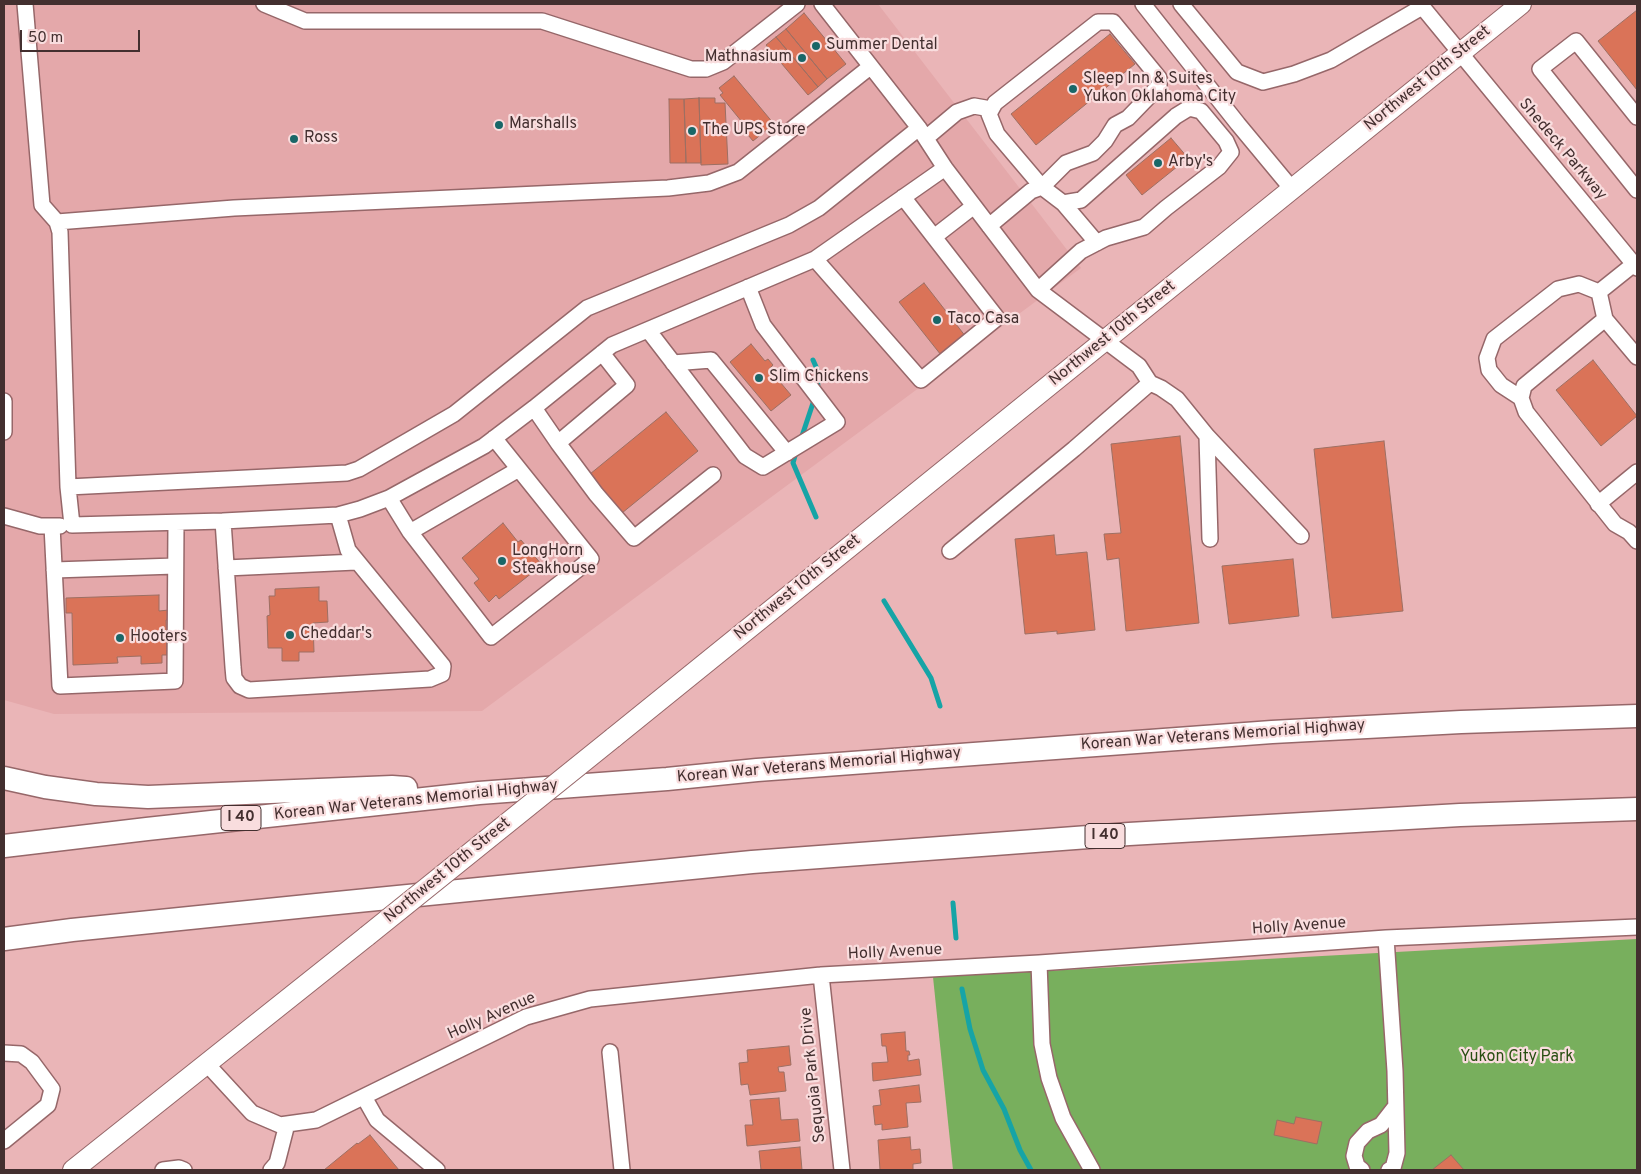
<!DOCTYPE html>
<style>
body{margin:0}
#map{position:relative;width:1641px;height:1174px;overflow:hidden;background:#eab5b7;font-family:Overpass,sans-serif}
canvas{display:block}
.frame{position:absolute;inset:0;border:5px solid #432f2f;pointer-events:none}
.scale{position:absolute;left:20px;top:30px;width:120px;height:22px;box-sizing:border-box;border:2px solid #432f2f;border-top:0;padding-left:6px;font-size:15px;line-height:18px;white-space:nowrap;color:#432f2f;-webkit-text-stroke:4px #f9ddde;paint-order:stroke}
</style>
<div id="map">
<canvas width="1641" height="1174"></canvas>
<div class="frame"></div>
<div class="scale">50 m</div>
</div>
<script>
const g = document.querySelector('canvas').getContext('2d');
g.lineJoin = 'round';
function fillPath(path, color) { g.fillStyle = color; g.fill(path, 'evenodd'); }
const toPath = rows => new Path2D(rows.map(r => 'M' + r).join(''));
function trace(path, color, width, dash) { g.strokeStyle = color; g.lineWidth = width; g.lineCap = dash ? 'butt' : 'round'; g.setLineDash(dash || []); g.stroke(path); }
function write(font, color, halo, rows, align = 'center') {
  g.font = font + ' Overpass,sans-serif'; g.lineWidth = 4.5; g.setLineDash([]); g.textBaseline = 'middle'; g.strokeStyle = halo; g.fillStyle = color; for (const [text, x, y, turn = 0] of rows) {
    g.save(); g.translate(x, y); g.rotate((+turn || 0) * Math.PI / 180); g.textAlign = isNaN(turn) ? turn : align; if (halo) g.strokeText(text, 0, 0); g.fillText(text, 0, 0); g.restore();
  }
}
fillPath(toPath([
 [4,4,878,4,1081,268,482,711,54,714,4,700]
]), '#e4a8aa');
fillPath(toPath([
 [1637,939,1637,1170,953,1170,933,977]
]), '#78af5d');
trace(toPath([
 [813,360,817,369,818,389],
 [801,439,815,397],
 [796,452,793,463,816,517],
 [884,601,931,678,940,706],
 [953,903,956,938],
 [962,989,970,1029,983,1070,1004,1109,1020,1150,1031,1170]
]), '#16a4a6', 5);
const building = toPath([
 [1637,10,1637,90,1598,41,1637,10],
 [804,13,846,64,827,79,786,29,804,13],
 [786,29,827,79,818,87,776,37,786,29],
 [1110,34,1135,64,1036,145,1011,114,1110,34],
 [776,37,818,87,808,95,766,45,776,37],
 [734,76,774,124,753,141,739,124,742,122,720,95,723,93,719,88,734,76],
 [699,98,701,163,686,163,684,99,699,98],
 [699,98,715,98,715,103,725,103,728,164,701,165,699,98],
 [669,99,684,99,686,163,670,163,669,99],
 [1171,138,1188,158,1142,195,1126,175,1171,138],
 [924,283,966,337,941,355,899,302,924,283],
 [751,344,765,361,768,359,773,365,769,369,791,395,771,411,730,362,751,344],
 [1593,360,1637,416,1601,446,1556,390,1593,360],
 [666,412,698,451,622,513,590,474,666,412],
 [1180,436,1199,623,1126,631,1119,558,1107,560,1104,534,1121,533,1111,444,1180,436],
 [1384,441,1403,611,1332,618,1314,449,1384,441],
 [503,523,518,542,521,540,542,565,499,599,496,595,489,602,474,583,479,579,462,558,503,523],
 [1054,535,1056,555,1087,552,1095,630,1057,634,1057,631,1025,634,1015,539,1054,535],
 [1293,559,1299,616,1229,624,1222,566,1293,559],
 [319,587,319,601,327,601,328,622,313,623,314,652,299,652,299,661,282,661,282,648,268,648,267,616,270,615,269,596,275,596,275,589,319,587],
 [159,595,159,611,169,610,169,620,166,620,167,655,162,655,162,663,141,664,141,656,117,657,118,663,73,665,72,613,66,613,66,598,159,595],
 [905,1032,906,1051,909,1051,910,1055,908,1055,908,1061,919,1059,921,1075,873,1081,872,1063,888,1062,886,1046,882,1046,881,1034,905,1032],
 [789,1046,791,1065,778,1067,779,1072,784,1072,786,1091,750,1095,748,1084,741,1085,739,1063,748,1062,747,1050,789,1046],
 [919,1085,921,1102,906,1103,908,1127,882,1130,882,1124,875,1125,873,1106,881,1105,879,1090,919,1085],
 [779,1098,781,1120,798,1119,800,1141,747,1146,745,1125,753,1125,750,1100,779,1098],
 [1296,1117,1322,1122,1317,1144,1274,1135,1277,1120,1294,1124,1296,1117],
 [370,1135,399,1170,324,1170,357,1143,358,1144,370,1135],
 [910,1137,911,1150,920,1149,921,1163,913,1164,913,1170,880,1170,878,1140,910,1137],
 [800,1147,802,1170,761,1170,759,1151,800,1147],
 [1451,1155,1464,1170,1432,1170,1451,1155]
]);
fillPath(building, '#da7358');
trace(building, '#9d6f63', 1);
const minor = toPath([
 [25,4,42,205,57,222,60,232,68,487,72,525,223,521,338,515,360,509,389,498,484,446,534,408,612,345,815,259,945,168],
 [264,4,305,21,542,21,691,69,706,69,723,62,797,4],
 [822,4,919,128,945,168,1038,290,1139,366,1150,383,1074,449,950,551],
 [1143,4,1238,124,1292,189],
 [1181,4,1237,72,1263,82,1294,74,1331,60,1422,7],
 [1420,4,1637,268],
 [1098,22,1113,22,1159,78,1159,86,1128,118,1115,125,1105,141,1093,153,1066,163,1042,187,997,134,989,114,995,103,1098,22],
 [1637,117,1576,41,1540,69,1637,190],
 [926,138,957,112,974,106,991,109],
 [903,197,934,237,974,206],
 [1063,203,1097,243],
 [57,222,234,208,668,188,709,183,738,172,870,67],
 [989,226,1031,191,1042,187,1063,203,1081,200,1176,116,1189,108,1201,111,1226,141,1231,152,1219,167,1166,208,1144,227,1106,238,1081,251,1038,290],
 [815,259,921,380,997,318,934,237],
 [1634,264,1599,292,1605,319,1637,357],
 [1605,319,1524,386,1521,398,1526,412,1615,524,1629,532,1637,541],
 [648,330,745,456,763,467,837,422,763,325,748,287],
 [673,363,711,360,787,453],
 [1150,383,1161,388,1177,399,1207,436,1210,539],
 [1521,398,1501,385,1489,370,1487,358,1494,339,1558,289,1579,284,1599,292],
 [4,401,4,432],
 [534,408,558,443,627,385,602,353],
 [1207,436,1301,536],
 [558,443,596,494,634,538,713,475],
 [68,487,347,473,359,469,454,414,587,308,789,225,819,208,919,128],
 [389,498,410,532,491,637,591,559,494,438],
 [1598,504,1637,472],
 [4,516,40,526,60,526],
 [223,521,233,667,234,678,240,686,249,690,430,679,442,674,443,666,348,550,338,515],
 [52,526,60,686,175,681,176,523],
 [410,532,519,469],
 [226,568,356,562],
 [54,570,175,566],
 [1386,938,1395,1071,1397,1153,1393,1168,1389,1170],
 [1039,963,1042,1044,1049,1078,1063,1118,1092,1170],
 [821,975,842,1170],
 [610,1052,622,1170],
 [4,1053,21,1054,32,1062,52,1089,48,1105,4,1141],
 [206,1063,252,1113,280,1125,316,1120,526,1017,590,999,821,975,1039,963,1386,938,1637,927],
 [364,1097,377,1120,437,1170],
 [163,1170,179,1168,184,1170],
 [271,1170,277,1163,287,1124],
 [1362,1170,1357,1166,1354,1156,1357,1143,1368,1131,1381,1125,1395,1107]
]);
const major = toPath([
 [613,738,1521,4],
 [73,1170,367,936]
]);
const highway = toPath([
 [4,778,45,787,96,794,148,797,392,787,406,788],
 [4,846,147,829,479,793,667,779,757,770,1272,732,1461,722,1637,716],
 [4,939,72,930,317,905,752,862,1129,834,1460,815,1637,809]
]);
trace(minor, '#966769', 18);
trace(major, '#966769', 22);
trace(highway, '#966769', 25);
trace(minor, '#fff', 15);
trace(major, '#fff', 20);
trace(highway, '#fff', 22);
const majorBridge = toPath([
 [367,936,613,738]
]);
trace(majorBridge, '#966769', 22, []);
trace(majorBridge, '#fff', 20);
for (const [x, y, r, color] of [
 [816,46,5,"#196768"],
 [802,58,5,"#196768"],
 [1073,89,5,"#196768"],
 [499,125,5,"#196768"],
 [692,131,5,"#196768"],
 [294,139,5,"#196768"],
 [1158,163,5,"#196768"],
 [937,320,5,"#196768"],
 [759,378,5,"#196768"],
 [502,561,5,"#196768"],
 [290,635,5,"#196768"],
 [120,638,5,"#196768"]
]) { const dot = new Path2D(); dot.arc(x, y, r, 0, 2 * Math.PI); g.fillStyle = color; g.fill(dot); trace(dot, '#f9ddde', 2); }
for (const [x, y, w] of [
 [241,818,40],
 [1105,836,40]
]) { const box = new Path2D(); box.roundRect(x - w / 2, y - 12.5, w, 25, 4); g.fillStyle = '#f9ddde'; g.fill(box); trace(box, '#432f2f', 1); }
write('bold 15px', '#432f2f', null, [
 ["I 40",241,818],
 ["I 40",1105,836]
]);
write('16px', '#432f2f', '#f9ddde', [
 ["Summer Dental",826,46],
 ["Mathnasium",792,58,"right"],
 ["Sleep Inn & Suites",1083,80],
 ["Yukon Oklahoma City",1083,98],
 ["Marshalls",509,125],
 ["The UPS Store",702,131],
 ["Ross",304,139],
 ["Arby's",1168,163],
 ["Taco Casa",947,320],
 ["Slim Chickens",769,378],
 ["LongHorn",512,552],
 ["Steakhouse",512,570],
 ["Cheddar's",300,635],
 ["Hooters",130,638]
], 'left');
write('16px', '#432f2f', '#f9ddde', [
 ["Northwest 10th Street",1428,79,-39],
 ["Shedeck Parkway",1562,150,50],
 ["Northwest 10th Street",1113,334,-39],
 ["Northwest 10th Street",798,588,-39],
 ["Korean War Veterans Memorial Highway",1223,736,-4],
 ["Korean War Veterans Memorial Highway",819,766,-5],
 ["Korean War Veterans Memorial Highway",416,801,-6],
 ["Northwest 10th Street",448,871,-39],
 ["Holly Avenue",1299,927,-4],
 ["Holly Avenue",895,953,-3],
 ["Holly Avenue",492,1017,-24],
 ["Sequoia Park Drive",814,1075,-96]
]);
write('16px', '#284e11', '#f9ddde', [
 ["Yukon City Park",1517,1058]
]);
</script>
